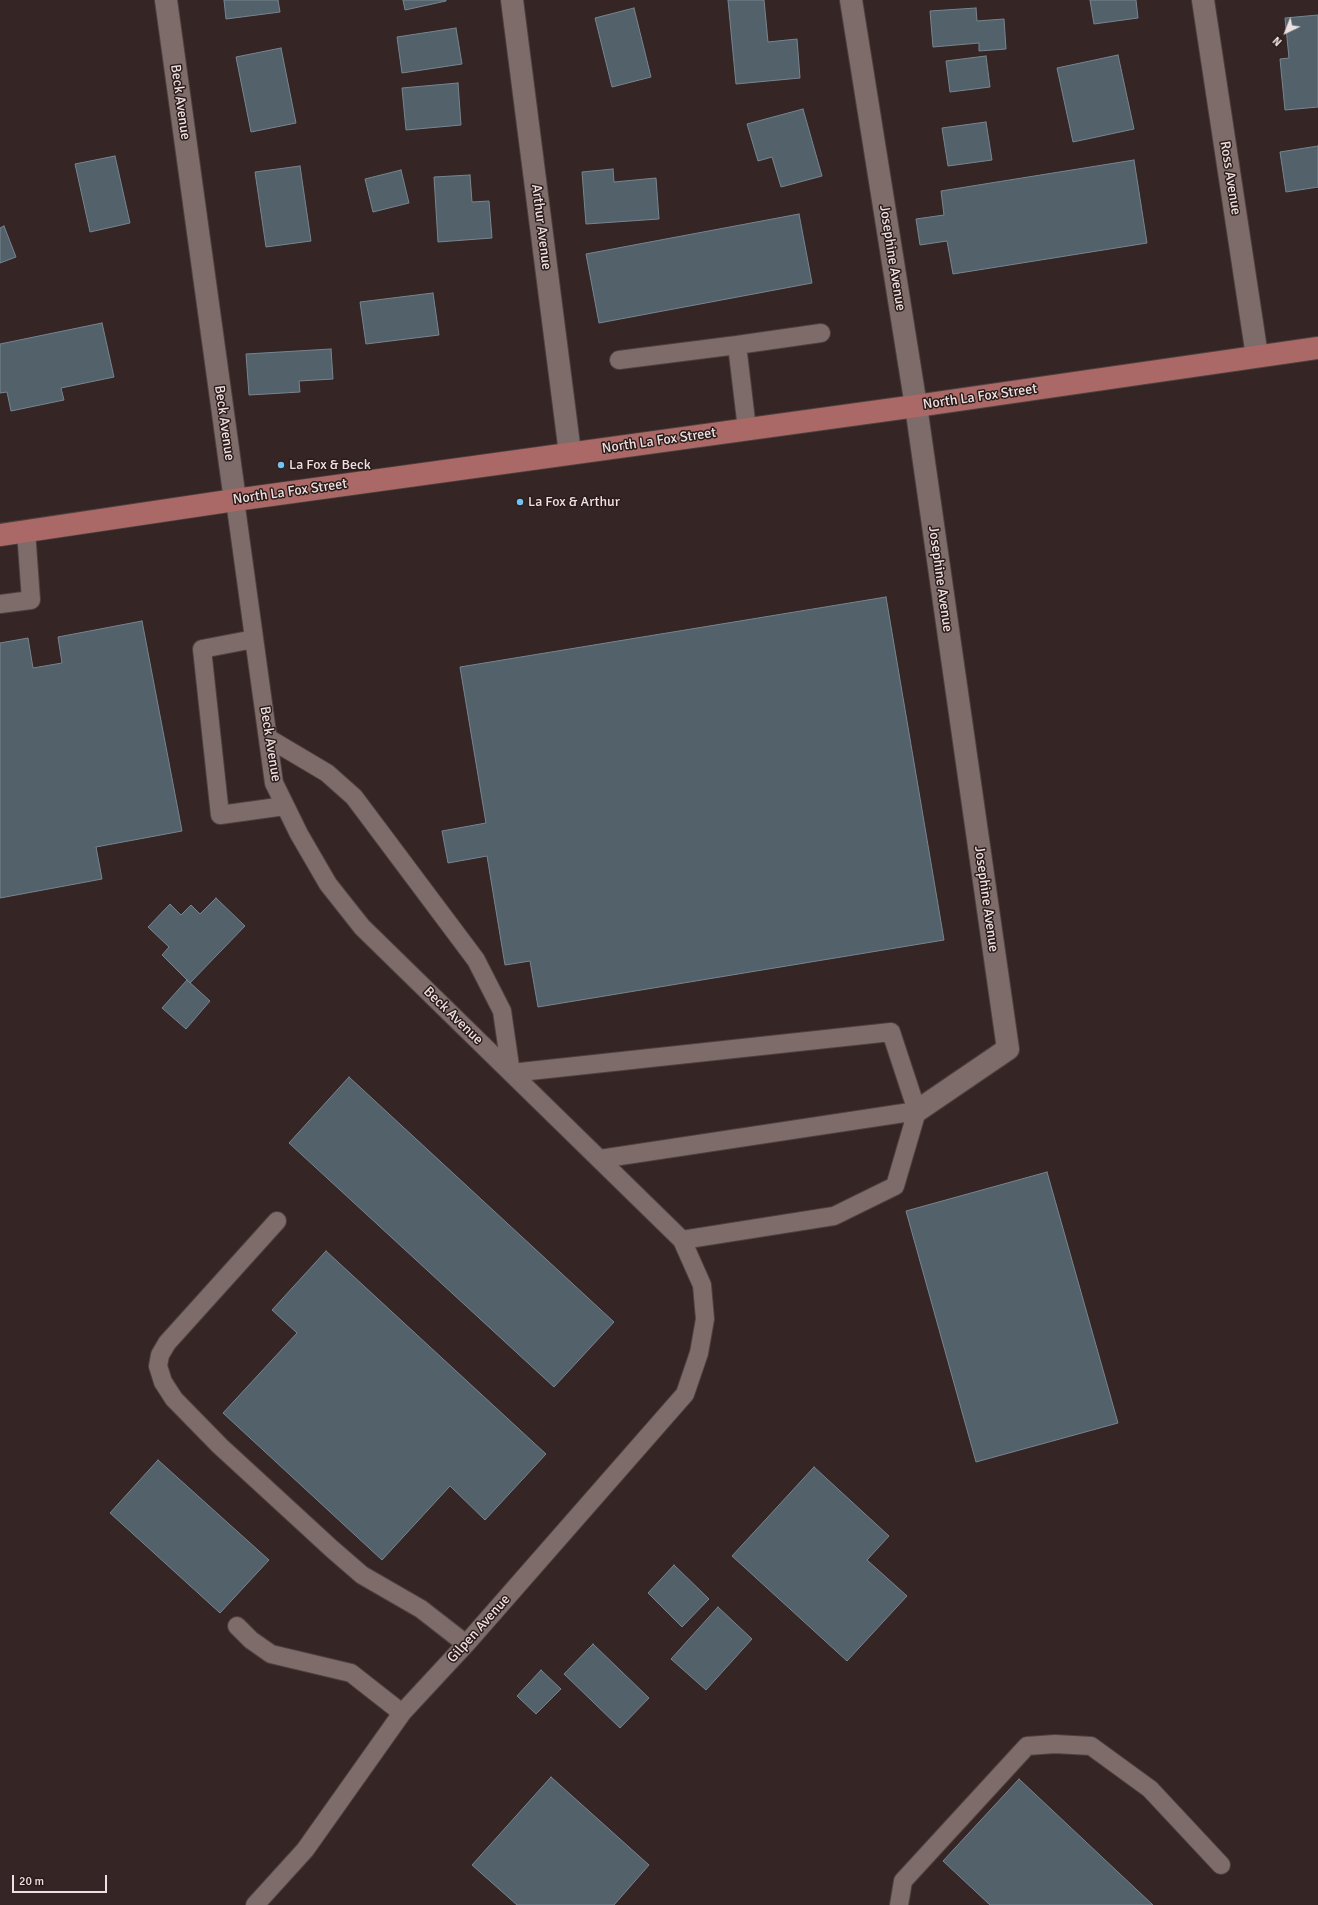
<!DOCTYPE html>
<style>
body{margin:0}
#map{position:relative;width:1318px;height:1905px;overflow:hidden;background:#352625;font-family:Signika,sans-serif}
canvas{display:block}
.north{position:absolute;left:1266px;top:12px;width:40px;height:40px;-webkit-text-stroke:3px #2b1c1b;paint-order:stroke;rotate:223deg;font-size:11px;font-weight:700;line-height:16px;text-align:center;color:#ece1e0}
.north::after{content:'';display:block;margin:auto;width:14px;height:18px;background:#ece1e0;clip-path:polygon(50% 0,100% 100%,50% 72%,0 100%)}
.scale{position:absolute;left:12px;top:1875px;width:95px;height:18px;box-sizing:border-box;border:2px solid #ece1e0;border-top:0;padding-left:5px;font-size:12px;line-height:14px;white-space:nowrap;color:#ece1e0;-webkit-text-stroke:3px #2b1c1b;paint-order:stroke}
</style>
<div id="map">
<canvas width="1318" height="1905"></canvas>
<div class="north">N</div>
<div class="scale">20 m</div>
</div>
<script>
const g = document.querySelector('canvas').getContext('2d');
g.lineJoin = 'round';
function fillPath(path, color) { g.fillStyle = color; g.fill(path, 'evenodd'); }
const toPath = rows => new Path2D(rows.map(r => 'M' + r).join(''));
function trace(path, color, width, dash) { g.strokeStyle = color; g.lineWidth = width; g.lineCap = dash ? 'butt' : 'round'; g.setLineDash(dash || []); g.stroke(path); }
function write(font, color, halo, rows, align = 'center') {
  g.font = font + ' Signika,sans-serif'; g.lineWidth = 3; g.setLineDash([]); g.textBaseline = 'middle'; g.strokeStyle = halo; g.fillStyle = color; for (const [text, x, y, turn = 0] of rows) {
    g.save(); g.translate(x, y); g.rotate((+turn || 0) * Math.PI / 180); g.textAlign = isNaN(turn) ? turn : align; if (halo) g.strokeText(text, 0, 0); g.fillText(text, 0, 0); g.restore();
  }
}
const building = toPath([
 [224,0,278,0,280,12,226,19,224,0],
 [403,0,446,0,446,1,405,10,403,0],
 [728,0,764,0,768,42,797,39,800,78,736,84,728,0],
 [1090,0,1136,0,1138,18,1094,24,1090,0],
 [634,8,651,77,612,87,595,18,634,8],
 [976,8,977,21,1004,19,1006,49,979,51,979,43,933,47,930,11,976,8],
 [1318,15,1318,107,1285,110,1280,59,1289,58,1285,18,1318,15],
 [456,28,462,64,402,73,397,37,456,28],
 [281,48,296,123,251,132,236,57,281,48],
 [1118,55,1134,129,1073,142,1057,68,1118,55],
 [986,56,990,87,950,92,946,61,986,56],
 [458,83,461,125,406,130,402,88,458,83],
 [803,109,822,176,781,187,772,157,758,161,747,124,803,109],
 [986,122,992,160,948,166,942,128,986,122],
 [1318,146,1318,187,1286,192,1280,152,1318,146],
 [115,156,130,223,90,232,75,164,115,156],
 [1134,160,1147,243,953,274,947,241,920,245,916,219,944,215,941,191,1134,160],
 [300,166,311,241,266,247,255,172,300,166],
 [613,169,614,182,656,178,659,219,586,224,582,172,613,169],
 [401,170,409,203,373,212,365,179,401,170],
 [470,175,472,202,489,201,492,238,438,242,434,177,470,175],
 [799,214,812,283,599,323,586,254,799,214],
 [4,226,16,257,0,263,0,228,4,226],
 [433,293,439,335,366,344,360,302,433,293],
 [102,323,114,377,61,388,64,400,11,411,7,392,0,393,0,344,102,323],
 [331,349,333,379,299,381,300,392,249,395,246,354,331,349],
 [886,597,944,940,538,1007,530,961,505,965,487,856,448,863,442,831,486,823,460,667,886,597],
 [142,621,182,831,96,847,102,879,0,898,0,643,28,638,33,668,62,663,58,637,142,621],
 [216,898,245,926,190,983,162,955,169,947,148,927,170,904,181,915,191,905,200,914,216,898],
 [187,980,210,1001,186,1029,162,1008,187,980],
 [349,1077,614,1322,554,1387,289,1143,349,1077],
 [1047,1172,1118,1423,976,1462,906,1211,1047,1172],
 [326,1251,546,1454,485,1520,450,1486,382,1560,223,1413,297,1333,272,1310,326,1251],
 [158,1460,269,1560,220,1613,110,1513,158,1460],
 [814,1467,889,1536,867,1560,907,1596,847,1661,732,1556,814,1467],
 [674,1565,709,1599,682,1627,648,1593,674,1565],
 [718,1607,752,1639,706,1690,671,1659,718,1607],
 [593,1644,649,1698,620,1728,564,1674,593,1644],
 [541,1670,561,1689,536,1714,517,1696,541,1670],
 [551,1777,649,1865,614,1905,517,1905,472,1865,551,1777],
 [1019,1779,1153,1905,990,1905,943,1861,1019,1779]
]);
fillPath(building, '#53616b');
trace(building, '#768590', 1);
const service = toPath([
 [737,345,821,333],
 [619,360,737,345,747,429],
 [235,500,274,783,299,834,328,884,362,927,682,1240,702,1285,705,1319,699,1353,685,1394,466,1644,402,1713,305,1850,255,1905],
 [0,604,31,600,26,531],
 [254,639,202,649,220,815,285,806],
 [268,738,327,773,354,797,476,960,502,1011,511,1073,891,1032,917,1111,895,1186,834,1216,682,1240],
 [600,1159,917,1111],
 [277,1221,167,1343,160,1355,158,1366,163,1382,174,1399,220,1446,332,1549,362,1575,421,1609,466,1644],
 [237,1626,251,1640,271,1654,351,1673,402,1713],
 [899,1905,903,1881,1027,1746,1055,1744,1091,1746,1150,1789,1221,1865]
]);
const minor = toPath([
 [166,0,235,500],
 [512,0,570,453],
 [851,0,916,406,1008,1049,917,1111],
 [1203,0,1257,356]
]);
const primary = toPath([
 [0,535,235,500,916,406,1318,348]
]);
trace(service, '#4e4140', 20);
trace(minor, '#4e4140', 24);
trace(primary, '#4e4140', 24);
trace(service, '#7e6c6a', 18);
trace(minor, '#7e6c6a', 22);
trace(primary, '#aa6966', 22);
for (const [x, y, r, color] of [
 [281,465,4,"#70c1f4"],
 [520,502,4,"#70c1f4"]
]) { const dot = new Path2D(); dot.arc(x, y, r, 0, 2 * Math.PI); g.fillStyle = color; g.fill(dot); trace(dot, '#2b1c1b', 1.5); }
write('14px', '#ece1e0', '#2b1c1b', [
 ["Beck Avenue",180,102,82],
 ["Ross Avenue",1230,178,81],
 ["Arthur Avenue",541,227,83],
 ["Josephine Avenue",892,258,81],
 ["North La Fox Street",980,397,-8],
 ["Beck Avenue",224,423,82],
 ["North La Fox Street",659,441,-8],
 ["North La Fox Street",290,492,-8],
 ["Josephine Avenue",940,579,82],
 ["Beck Avenue",270,744,81],
 ["Josephine Avenue",986,899,82],
 ["Beck Avenue",453,1016,44],
 ["Gilpen Avenue",479,1629,-48]
]);
write('14px', '#ece1e0', '#2b1c1b', [
 ["La Fox & Beck",289,465],
 ["La Fox & Arthur",528,502]
], 'left');
</script>
